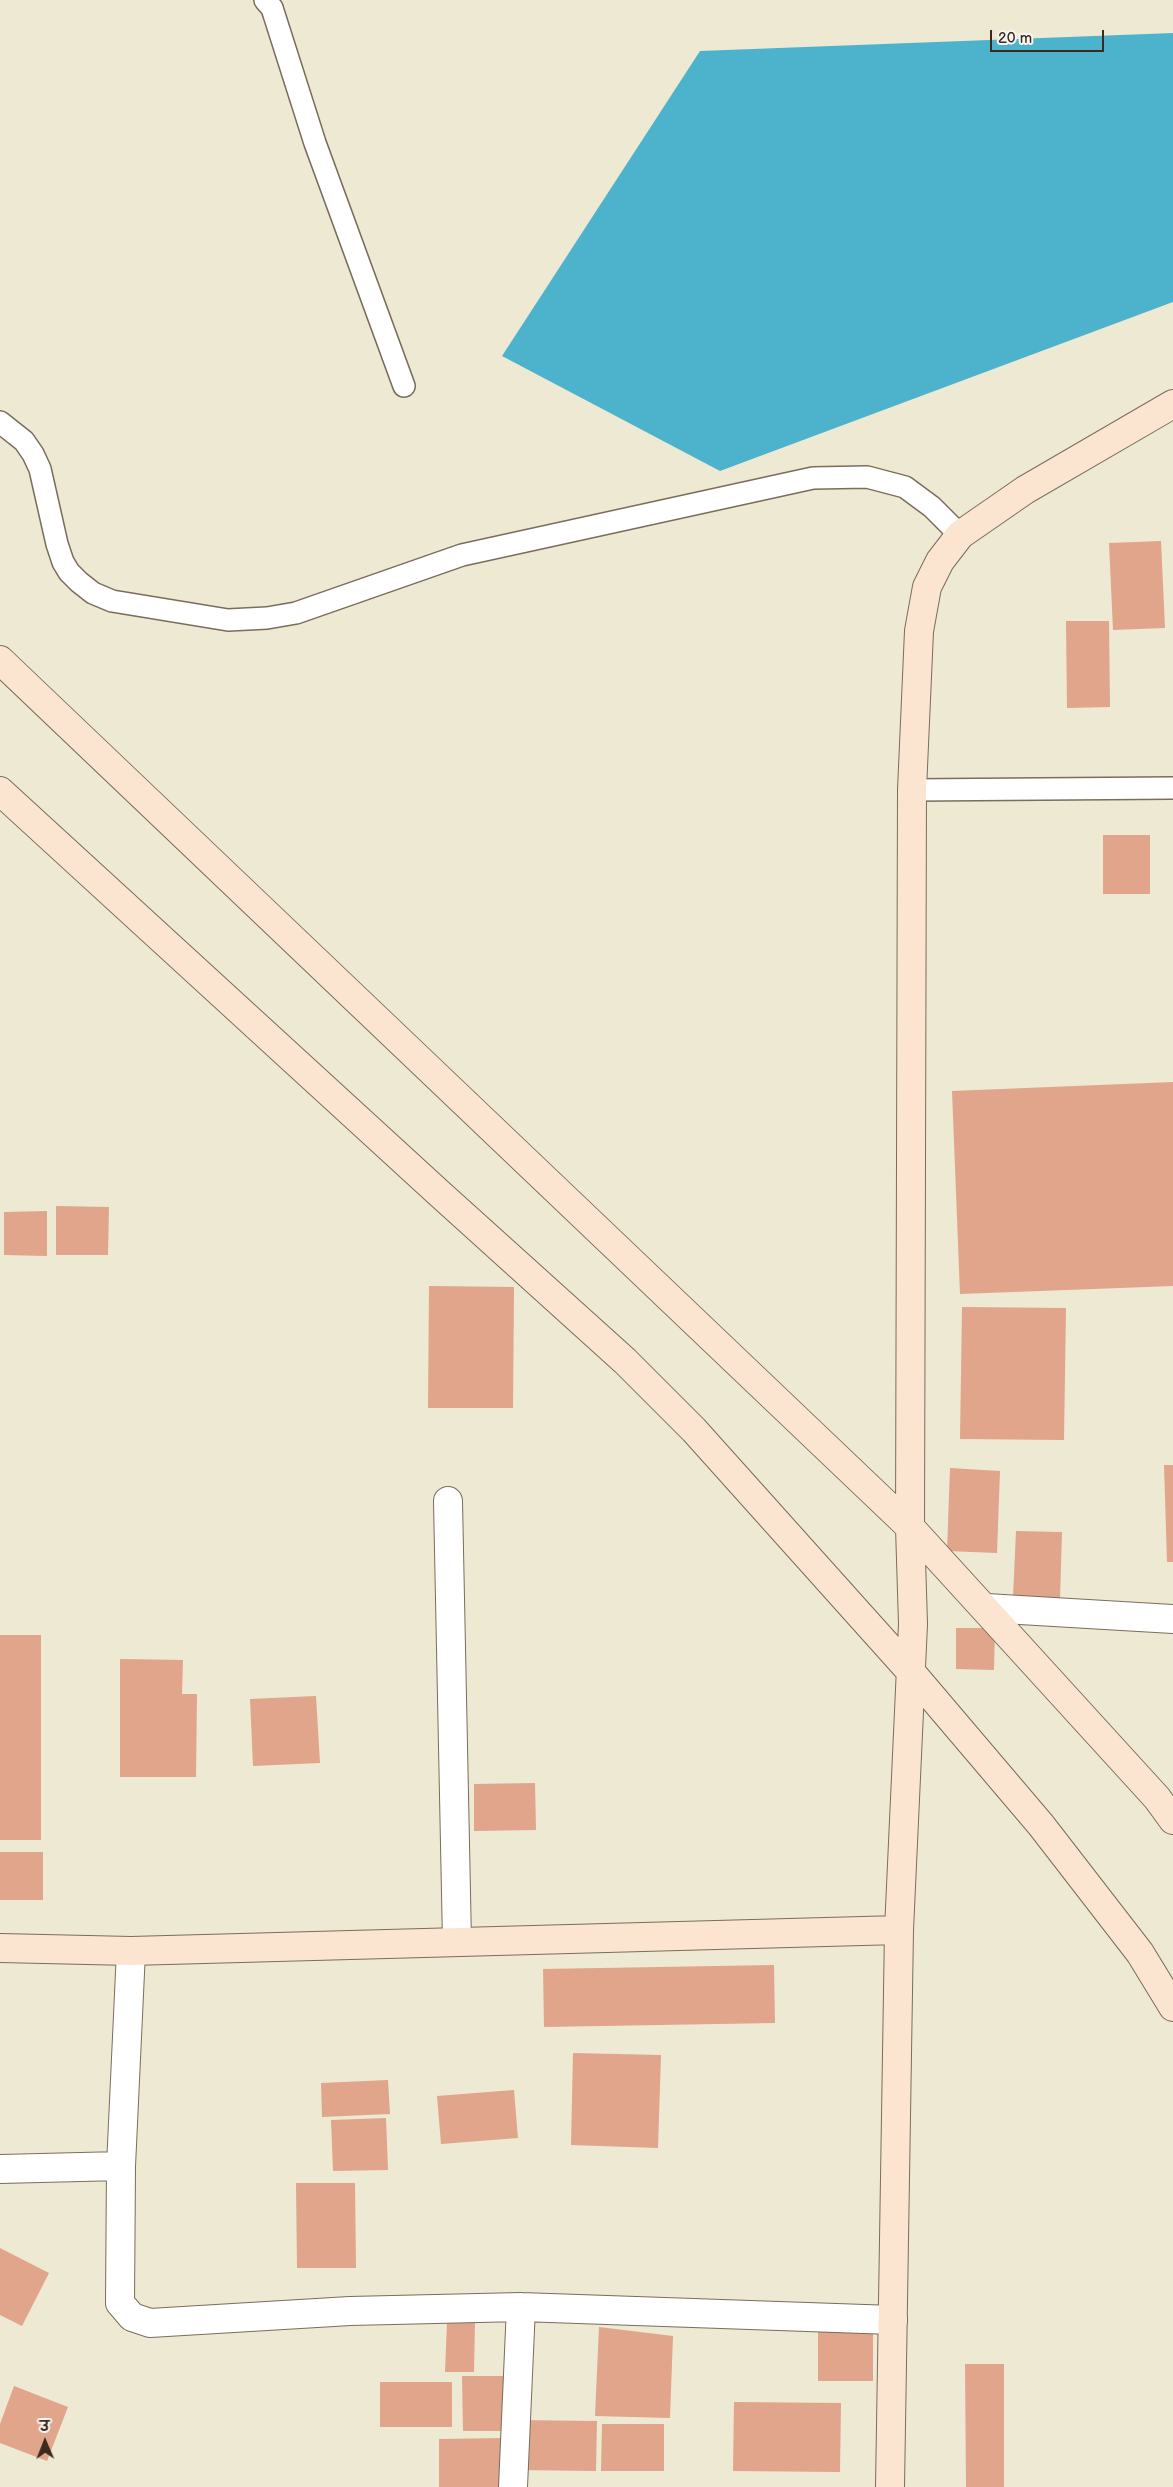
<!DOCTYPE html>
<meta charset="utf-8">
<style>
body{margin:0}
#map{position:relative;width:1173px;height:2487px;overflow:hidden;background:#ede9d2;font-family:"Balsamiq Sans","Playpen Sans Deva",sans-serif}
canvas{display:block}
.north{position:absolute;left:20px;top:2417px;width:50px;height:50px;-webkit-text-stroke:4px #f6f6f2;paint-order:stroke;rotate:359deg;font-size:14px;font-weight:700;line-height:20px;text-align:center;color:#3b2a1e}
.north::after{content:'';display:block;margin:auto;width:18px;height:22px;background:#3b2a1e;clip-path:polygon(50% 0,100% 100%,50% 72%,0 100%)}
.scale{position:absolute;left:990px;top:30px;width:114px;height:22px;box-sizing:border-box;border:2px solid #3b2a1e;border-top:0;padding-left:6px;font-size:15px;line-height:18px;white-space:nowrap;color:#3b2a1e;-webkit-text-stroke:4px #f6f6f2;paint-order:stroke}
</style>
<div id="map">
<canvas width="1173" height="2487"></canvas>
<div class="north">उ</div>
<div class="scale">20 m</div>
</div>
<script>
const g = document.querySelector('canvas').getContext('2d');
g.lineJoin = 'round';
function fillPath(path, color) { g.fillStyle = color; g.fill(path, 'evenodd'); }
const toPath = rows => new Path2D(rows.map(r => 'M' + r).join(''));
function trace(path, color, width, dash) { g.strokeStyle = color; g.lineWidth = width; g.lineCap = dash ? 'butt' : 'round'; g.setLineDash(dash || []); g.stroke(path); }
fillPath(toPath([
 [1173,33,1173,302,720,471,502,356,700,51]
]), '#4db3cc');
fillPath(toPath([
 [1161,541,1165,628,1113,630,1109,543],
 [1066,621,1109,621,1110,707,1067,708],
 [1103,835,1150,835,1150,894,1103,894],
 [1173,1082,1173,1286,960,1294,952,1091],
 [56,1206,109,1207,108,1255,56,1255],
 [47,1211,47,1256,4,1255,4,1212],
 [429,1286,514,1287,513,1408,428,1408],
 [962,1307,1066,1308,1064,1440,960,1439],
 [1164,1465,1173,1465,1173,1562,1167,1562],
 [950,1468,1000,1471,997,1553,947,1551],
 [1016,1531,1062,1532,1060,1599,1013,1597],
 [956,1628,995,1628,994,1670,956,1669],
 [0,1635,41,1635,41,1840,0,1840],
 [120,1659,183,1660,182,1694,197,1694,196,1777,120,1777],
 [316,1696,320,1763,253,1766,250,1699],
 [535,1783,536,1830,474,1831,474,1784],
 [0,1852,43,1852,43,1900,0,1900],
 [774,1965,775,2023,544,2027,543,1969],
 [573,2053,661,2055,658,2148,571,2145],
 [388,2080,390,2114,322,2117,321,2083],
 [514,2090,518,2138,441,2144,437,2096],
 [386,2118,388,2170,333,2171,331,2120],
 [296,2183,355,2183,356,2268,297,2268],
 [0,2248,49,2273,22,2326,0,2315],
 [447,2322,475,2322,474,2372,445,2372],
 [818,2323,873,2324,873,2381,818,2381],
 [599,2327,673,2336,670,2418,595,2416],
 [965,2364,1004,2364,1004,2487,966,2487],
 [462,2376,510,2376,510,2431,463,2431],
 [380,2382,452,2382,452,2427,380,2427],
 [14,2386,68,2407,47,2461,0,2443,0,2424],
 [734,2402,841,2403,840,2472,733,2471],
 [517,2420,597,2421,596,2471,516,2470],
 [602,2424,664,2424,664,2471,601,2471],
 [506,2438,506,2487,439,2487,439,2439]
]), '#e0a58a');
const lane = toPath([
 [265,0,272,8,315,143,404,386],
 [0,422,24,441,33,454,40,469,57,544,63,562,69,572,79,582,93,593,112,601,228,620,267,618,296,613,462,555,813,478,867,477,905,487,932,507,960,535],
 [912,790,1173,788]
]);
const street = toPath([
 [448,1501,457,1942],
 [986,1608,1173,1619],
 [131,1951,121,2166,120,2303,132,2317,150,2323,350,2311,521,2307,893,2320],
 [0,2169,121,2166],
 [513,2487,521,2307]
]);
const secondary = toPath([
 [0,660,910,1527,1157,1798,1173,1820],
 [0,791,440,1194,625,1361,694,1430,911,1672,1041,1825,1140,1953,1173,2007],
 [0,1948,131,1951,899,1930],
 [890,2487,899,1930,913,1624,910,1527,912,790,919,631,927,587,940,561,960,535,1025,490,1173,404]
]);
trace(lane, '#796d5d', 24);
trace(street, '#796d5d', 30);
trace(secondary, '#796d5d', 30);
trace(lane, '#fff', 21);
trace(street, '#fff', 28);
trace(secondary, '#fce5d0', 28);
</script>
